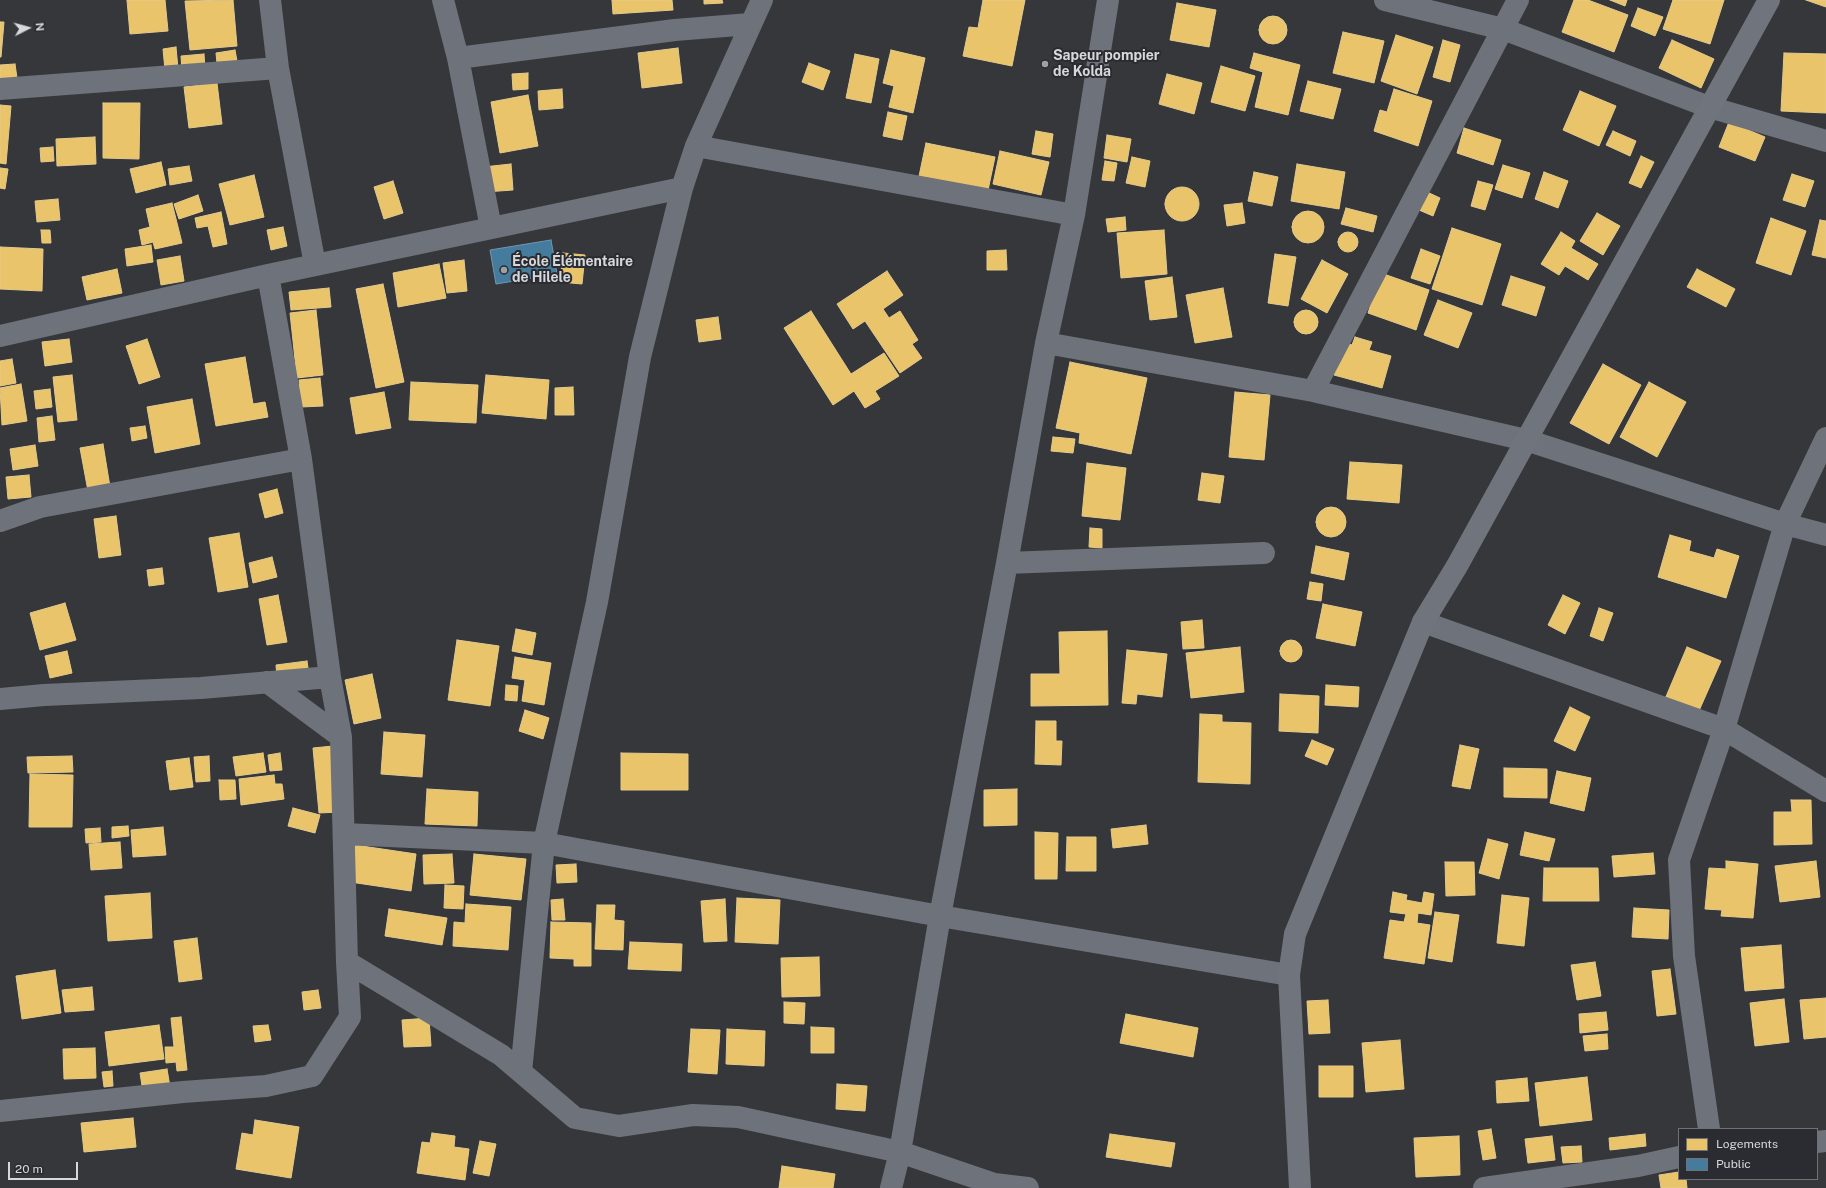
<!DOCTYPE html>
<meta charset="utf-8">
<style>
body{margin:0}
#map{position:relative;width:1826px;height:1188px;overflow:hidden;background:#35373a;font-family:"Public Sans",sans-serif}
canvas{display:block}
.legend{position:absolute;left:1678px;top:1128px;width:140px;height:52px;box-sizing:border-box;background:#2a2c31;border:1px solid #6f7175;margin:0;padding:5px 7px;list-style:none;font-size:12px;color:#d6d8db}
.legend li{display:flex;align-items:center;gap:8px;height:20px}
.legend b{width:20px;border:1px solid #6f7175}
.north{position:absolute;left:8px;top:8px;width:40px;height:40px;-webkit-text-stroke:3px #2a2c31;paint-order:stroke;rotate:84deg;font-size:11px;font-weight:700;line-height:16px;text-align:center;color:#d6d8db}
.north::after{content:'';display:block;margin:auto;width:14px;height:18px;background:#d6d8db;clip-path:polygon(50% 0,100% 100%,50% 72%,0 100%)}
.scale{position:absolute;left:8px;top:1162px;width:70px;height:18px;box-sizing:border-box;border:2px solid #d6d8db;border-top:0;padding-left:5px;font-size:12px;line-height:14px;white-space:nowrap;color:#d6d8db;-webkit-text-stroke:3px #2a2c31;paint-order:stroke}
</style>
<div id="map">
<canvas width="1826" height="1188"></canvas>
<ul class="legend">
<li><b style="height:11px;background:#e9c46a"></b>Logements</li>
<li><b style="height:11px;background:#457b9d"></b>Public</li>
</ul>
<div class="north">N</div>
<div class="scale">20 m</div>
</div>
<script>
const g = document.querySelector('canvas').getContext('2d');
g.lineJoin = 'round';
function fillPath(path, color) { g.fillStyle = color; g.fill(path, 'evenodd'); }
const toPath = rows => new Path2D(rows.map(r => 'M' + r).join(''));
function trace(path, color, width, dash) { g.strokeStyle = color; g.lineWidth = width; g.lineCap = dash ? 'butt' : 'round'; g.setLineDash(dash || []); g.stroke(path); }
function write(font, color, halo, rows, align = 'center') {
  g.font = font + ' "Public Sans",sans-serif'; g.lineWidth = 4; g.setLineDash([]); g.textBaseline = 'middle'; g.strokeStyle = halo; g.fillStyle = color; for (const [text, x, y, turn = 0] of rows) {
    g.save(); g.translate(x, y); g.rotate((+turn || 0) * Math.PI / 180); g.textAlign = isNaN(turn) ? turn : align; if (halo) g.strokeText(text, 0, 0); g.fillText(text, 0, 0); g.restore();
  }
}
const homes = toPath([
 [127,0,165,0,168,31,130,34,127,0],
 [233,0,237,46,190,50,185,1,233,0],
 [612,0,672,0,673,10,613,14,612,0],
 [704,0,722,0,723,3,704,4,704,0],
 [983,0,1025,0,1012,66,963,56,969,27,978,28,983,0],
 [1574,0,1588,0,1628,15,1614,52,1562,32,1574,0],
 [1610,0,1627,0,1625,6,1610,0],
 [1673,0,1724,0,1710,44,1663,29,1673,0],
 [1806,0,1826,0,1826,7,1806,0],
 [1177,3,1216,10,1209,47,1170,40,1177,3],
 [1638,8,1663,17,1655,36,1631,26,1638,8],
 '1259 30a14 14 0 1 1 28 0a14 14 0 1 1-28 0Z',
 [0,22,4,22,1,57,0,57,0,22],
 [1343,32,1384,41,1374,83,1333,73,1343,32],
 [1396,35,1433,47,1417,94,1381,81,1396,35],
 [1443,40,1460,45,1450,82,1433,77,1443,40],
 [1672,40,1714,59,1701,88,1659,68,1672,40],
 [176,47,178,69,165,70,163,49,176,47],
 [678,48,682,83,642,88,638,53,678,48],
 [235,50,237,61,217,63,216,53,235,50],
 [891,50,925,58,913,113,889,107,894,86,883,83,891,50],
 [1254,53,1300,65,1288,115,1255,107,1263,72,1250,68,1254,53],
 [1784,53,1826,54,1826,113,1781,111,1784,53],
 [204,54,205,69,182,71,181,56,204,54],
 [855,54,879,59,871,103,846,98,855,54],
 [809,63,830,71,823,90,802,82,809,63],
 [15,64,17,78,0,79,0,65,15,64],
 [1221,66,1255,76,1245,111,1211,102,1221,66],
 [528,73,528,89,513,90,512,74,528,73],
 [1167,74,1202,83,1194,114,1159,104,1167,74],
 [1308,81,1341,89,1333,119,1300,111,1308,81],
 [217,83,222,124,189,128,184,87,217,83],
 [562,89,563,108,539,110,538,91,562,89],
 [1394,89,1432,101,1418,146,1374,131,1380,110,1387,112,1394,89],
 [1580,91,1616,106,1599,146,1563,130,1580,91],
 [528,95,538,146,500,153,491,102,528,95],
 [103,103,140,103,139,159,103,158,103,103],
 [0,105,11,106,6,164,0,163,0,105],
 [888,112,907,116,902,140,883,136,888,112],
 [1729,122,1765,137,1755,161,1719,147,1729,122],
 [1464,128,1501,140,1493,165,1457,153,1464,128],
 [1036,131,1053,134,1050,157,1032,154,1036,131],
 [1613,131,1636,141,1630,156,1606,145,1613,131],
 [1107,135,1131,139,1127,162,1104,158,1107,135],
 [95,137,96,164,57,166,56,139,95,137],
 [926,143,995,157,987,195,918,181,926,143],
 [53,147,54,161,41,162,40,148,53,147],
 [1000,151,1049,162,1041,195,993,184,1000,151],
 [1641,156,1654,162,1641,188,1629,183,1641,156],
 [1132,157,1150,161,1145,187,1126,183,1132,157],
 [1105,161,1117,163,1114,181,1102,180,1105,161],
 [161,162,166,185,136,193,130,169,161,162],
 [511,164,513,190,485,192,483,167,511,164],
 [1297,164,1345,172,1339,209,1291,201,1297,164],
 [1503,165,1530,173,1522,198,1495,189,1503,165],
 [189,166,192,181,170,185,168,169,189,166],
 [0,168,8,169,5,189,0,188,0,168],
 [1254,172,1278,177,1272,206,1248,201,1254,172],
 [1544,172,1568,181,1558,208,1535,199,1544,172],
 [1792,174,1814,181,1805,207,1783,200,1792,174],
 [254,175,264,217,230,225,219,184,254,175],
 [393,181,403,213,384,219,374,187,393,181],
 [1478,181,1493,185,1485,210,1471,206,1478,181],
 '1165 204a17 17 0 1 1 34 0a17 17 0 1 1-34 0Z',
 [1427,192,1440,198,1433,216,1419,210,1427,192],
 [198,195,203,211,179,219,174,204,198,195],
 [58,199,60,220,37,222,35,201,58,199],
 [172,203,182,243,155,249,153,242,142,245,139,230,150,227,146,209,172,203],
 [1242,203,1245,223,1227,226,1224,205,1242,203],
 [1346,208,1377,216,1373,232,1341,224,1346,208],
 '1292 227a16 16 0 1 1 32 0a16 16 0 1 1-32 0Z',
 [221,212,227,244,213,247,208,226,197,228,195,218,221,212],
 [1597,213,1620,226,1603,255,1580,241,1597,213],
 [1125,217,1126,230,1108,232,1106,219,1125,217],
 [1771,218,1806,231,1791,275,1756,263,1771,218],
 [1820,220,1826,221,1826,258,1812,255,1820,220],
 [283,227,287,246,271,250,267,230,283,227],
 [1452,228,1501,244,1482,305,1432,289,1452,228],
 [41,230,50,230,51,243,42,243,41,230],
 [1164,230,1167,274,1121,278,1117,233,1164,230],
 '1338 242a10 10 0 1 1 20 0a10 10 0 1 1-20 0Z',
 [1561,232,1575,241,1571,248,1598,264,1588,280,1565,266,1559,275,1541,264,1561,232],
 [151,245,153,262,127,266,125,249,151,245],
 [0,247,43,249,42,291,0,289,0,247],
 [1421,249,1440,256,1430,284,1411,278,1421,249],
 [1006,250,1007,270,987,270,987,251,1006,250],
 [563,253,585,255,582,284,560,282,563,253],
 [1275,254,1296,257,1288,306,1268,303,1275,254],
 [180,256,184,281,161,285,157,260,180,256],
 [464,260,467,291,447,293,443,263,464,260],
 [1322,260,1348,274,1327,313,1301,299,1322,260],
 [439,264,446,298,398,307,393,273,439,264],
 [117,269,122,293,87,300,82,277,117,269],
 [1697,269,1735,289,1726,307,1687,287,1697,269],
 [887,271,903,295,883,309,889,318,900,311,918,340,912,344,922,358,900,373,865,321,853,329,837,304,887,271],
 [1381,273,1429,290,1416,330,1368,313,1381,273],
 [1511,276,1545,287,1536,316,1502,305,1511,276],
 [1172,277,1177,317,1150,320,1145,281,1172,277],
 [383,284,404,382,376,388,356,289,383,284],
 [329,288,331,307,291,310,289,292,329,288],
 [1223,288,1232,337,1195,343,1186,295,1223,288],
 [1438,300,1472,313,1458,348,1424,335,1438,300],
 '1294 322a12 12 0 1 1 24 0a12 12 0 1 1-24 0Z',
 [316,310,323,375,297,378,290,313,316,310],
 [811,311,851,374,884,353,899,376,875,391,880,399,865,408,854,391,833,405,784,328,811,311],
 [718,317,721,339,699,342,696,320,718,317],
 [1355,337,1372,342,1369,350,1391,356,1382,388,1334,375,1343,342,1352,345,1355,337],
 [69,339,72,362,45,366,42,342,69,339],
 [147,339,160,377,139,384,126,346,147,339],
 [245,357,253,404,265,402,268,417,216,426,205,364,245,357],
 [12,359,16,383,0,386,0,361,12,359],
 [1070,362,1147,378,1131,454,1079,443,1080,433,1056,428,1070,362],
 [1603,364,1641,385,1609,444,1570,423,1603,364],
 [72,375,77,420,58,422,53,377,72,375],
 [486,375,549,380,546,419,482,413,486,375],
 [320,378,323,406,301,407,299,380,320,378],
 [411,382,478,385,476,423,409,420,411,382],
 [1649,382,1686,402,1657,457,1620,437,1649,382],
 [21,384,27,421,2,425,0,388,21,384],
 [573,387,574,415,555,415,555,388,573,387],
 [50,389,52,407,36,409,34,391,50,389],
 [384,392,391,428,356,434,350,398,384,392],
 [1235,392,1270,395,1264,460,1229,457,1235,392],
 [192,399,200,444,155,453,147,407,192,399],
 [52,416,55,440,39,442,37,418,52,416],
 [145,426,147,438,132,441,130,428,145,426],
 [1053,437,1075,439,1073,453,1051,451,1053,437],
 [103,444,110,487,88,491,80,448,103,444],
 [35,445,38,466,13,470,10,449,35,445],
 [1350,462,1402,465,1399,503,1347,499,1350,462],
 [1087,463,1126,468,1120,520,1082,516,1087,463],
 [1202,473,1224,476,1220,503,1198,500,1202,473],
 [29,475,31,497,8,499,6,477,29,475],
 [277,489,283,513,265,518,259,494,277,489],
 '1316 522a15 15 0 1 1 30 0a15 15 0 1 1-30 0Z',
 [116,516,121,555,99,558,94,519,116,516],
 [1090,528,1102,529,1102,548,1089,547,1090,528],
 [239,533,248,587,218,592,209,538,239,533],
 [1670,535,1691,541,1689,551,1714,558,1717,549,1739,556,1726,598,1658,577,1670,535],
 [1316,546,1349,553,1344,580,1311,573,1316,546],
 [272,557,277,577,253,583,249,563,272,557],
 [162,568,164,584,149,586,147,570,162,568],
 [1310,582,1323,584,1321,601,1307,599,1310,582],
 [278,595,287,642,267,645,259,599,278,595],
 [1563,595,1580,603,1565,634,1548,625,1563,595],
 [65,603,76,640,40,650,30,613,65,603],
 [1323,604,1362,612,1355,646,1316,638,1323,604],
 [1599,608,1613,613,1603,641,1590,636,1599,608],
 [1202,620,1204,648,1183,649,1181,622,1202,620],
 [516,629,536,633,532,655,512,651,516,629],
 [1107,631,1108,705,1031,706,1031,674,1060,674,1059,632,1107,631],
 [457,640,499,646,490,706,448,700,457,640],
 '1280 651a11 11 0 1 1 22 0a11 11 0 1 1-22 0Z',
 [1240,647,1244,692,1191,698,1186,653,1240,647],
 [1687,647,1721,661,1698,713,1665,699,1687,647],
 [1127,650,1167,654,1162,697,1137,694,1136,704,1122,703,1127,650],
 [67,651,72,673,50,678,45,656,67,651],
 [515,657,551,663,544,705,522,701,525,680,512,678,515,657],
 [307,661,309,675,277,678,276,665,307,661],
 [372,674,381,718,354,724,345,680,372,674],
 [506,685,518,686,517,701,505,700,506,685],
 [1326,685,1359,687,1358,707,1325,705,1326,685],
 [1280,694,1319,696,1318,733,1279,731,1280,694],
 [1570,707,1590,717,1575,751,1554,741,1570,707],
 [525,710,549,718,543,739,519,731,525,710],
 [1200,714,1222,715,1222,722,1251,723,1250,784,1198,782,1200,714],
 [1036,721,1056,721,1056,741,1062,741,1061,765,1035,764,1036,721],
 [384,732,425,735,422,777,381,774,384,732],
 [1312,740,1334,749,1327,765,1305,756,1312,740],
 [1460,745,1479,749,1470,789,1452,786,1460,745],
 [333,746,340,812,319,813,313,748,333,746],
 [263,753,266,772,236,776,233,757,263,753],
 [280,753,282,770,270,771,268,755,280,753],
 [621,753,688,754,688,790,621,790,621,753],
 [72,756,73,772,28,773,27,757,72,756],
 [209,756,210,781,196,782,194,757,209,756],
 [189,758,193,787,170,790,166,761,189,758],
 [1504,768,1547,769,1547,798,1504,797,1504,768],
 [1557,771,1591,778,1584,811,1550,803,1557,771],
 [30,774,73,775,72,827,29,827,30,774],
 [274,775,275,784,282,784,284,799,241,805,239,779,274,775],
 [219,780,235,780,236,799,220,800,219,780],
 [427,789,478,792,477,826,425,824,427,789],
 [1017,789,1017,825,984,826,984,790,1017,789],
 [1791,800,1811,800,1812,844,1774,845,1774,812,1792,812,1791,800],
 [293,808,320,815,315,833,288,826,293,808],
 [1146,825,1148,844,1113,848,1111,829,1146,825],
 [128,826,129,836,112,838,112,827,128,826],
 [163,827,166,855,133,857,131,830,163,827],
 [100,828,101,842,86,843,85,829,100,828],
 [1035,832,1058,833,1057,879,1035,879,1035,832],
 [1525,832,1555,839,1549,861,1520,855,1525,832],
 [1067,837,1096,837,1096,871,1066,871,1067,837],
 [1488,839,1508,844,1499,879,1479,873,1488,839],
 [120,842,122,868,91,870,89,844,120,842],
 [355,845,416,854,411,891,350,882,355,845],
 [1653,853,1655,874,1614,877,1612,856,1653,853],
 [452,854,454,883,424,884,423,855,452,854],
 [474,854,526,859,521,900,470,895,474,854],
 [1726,861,1758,864,1753,918,1721,916,1722,910,1705,909,1709,868,1726,869,1726,861],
 [1816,861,1820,897,1780,902,1775,866,1816,861],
 [1445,862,1474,862,1475,895,1446,896,1445,862],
 [576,864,577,882,557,883,556,865,576,864],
 [1544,868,1598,868,1599,901,1543,901,1544,868],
 [445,885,464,886,463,909,444,908,445,885],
 [1393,892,1407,895,1406,900,1422,903,1424,892,1434,894,1431,915,1418,913,1417,923,1430,925,1424,964,1384,958,1390,920,1404,922,1406,914,1390,912,1393,892],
 [150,893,152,938,108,941,105,896,150,893],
 [1502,895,1529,898,1524,946,1497,943,1502,895],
 [737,898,780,900,778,944,735,942,737,898],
 [563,899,565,920,552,920,551,900,563,899],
 [725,899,727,941,704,942,701,901,725,899],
 [466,904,511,907,508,950,453,946,454,922,465,923,466,904],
 [597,905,615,905,614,920,624,921,623,950,595,949,597,905],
 [1634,908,1669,910,1668,939,1632,937,1634,908],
 [389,909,447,918,442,945,385,936,389,909],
 [1435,912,1459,915,1452,962,1428,958,1435,912],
 [551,922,591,923,591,966,574,966,574,959,550,958,551,922],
 [197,938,202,979,179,982,174,941,197,938],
 [630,942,682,944,681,971,628,969,630,942],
 [1781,945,1784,988,1745,991,1741,948,1781,945],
 [819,957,820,996,782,997,781,958,819,957],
 [1595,962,1601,996,1577,1000,1571,965,1595,962],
 [1670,969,1676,1014,1657,1016,1652,971,1670,969],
 [55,970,61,1013,22,1019,16,976,55,970],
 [92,987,94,1010,65,1012,62,990,92,987],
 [318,990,321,1008,304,1010,302,992,318,990],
 [1826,998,1826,1037,1804,1039,1800,1000,1826,998],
 [1784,999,1789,1042,1755,1046,1750,1003,1784,999],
 [1328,1000,1330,1033,1309,1034,1307,1001,1328,1000],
 [784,1002,805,1003,804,1024,784,1023,784,1002],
 [1606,1012,1608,1030,1580,1033,1579,1014,1606,1012],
 [1126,1014,1198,1028,1193,1057,1120,1043,1126,1014],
 [181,1017,187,1070,177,1071,176,1062,166,1063,165,1047,174,1047,171,1018,181,1017],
 [429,1018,431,1046,404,1047,402,1020,429,1018],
 [159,1025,164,1059,109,1066,105,1032,159,1025],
 [268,1025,271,1040,255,1042,253,1026,268,1025],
 [811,1027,834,1028,834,1053,811,1053,811,1027],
 [691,1029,720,1030,717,1074,688,1072,691,1029],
 [727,1029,765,1031,764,1066,726,1064,727,1029],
 [1607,1034,1608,1049,1585,1051,1583,1036,1607,1034],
 [1400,1040,1404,1089,1366,1092,1362,1043,1400,1040],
 [95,1048,96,1078,64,1079,63,1049,95,1048],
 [1319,1066,1353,1066,1353,1097,1319,1097,1319,1066],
 [167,1069,170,1087,143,1092,140,1073,167,1069],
 [112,1071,113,1086,104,1087,102,1072,112,1071],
 [1587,1077,1592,1120,1540,1126,1535,1083,1587,1077],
 [1527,1078,1529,1101,1497,1103,1496,1081,1527,1078],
 [837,1084,867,1086,865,1111,836,1109,837,1084],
 [133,1118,136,1147,84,1152,81,1123,133,1118],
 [255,1120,299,1127,291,1178,236,1169,242,1133,253,1135,255,1120],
 [1491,1129,1496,1158,1483,1160,1478,1131,1491,1129],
 [432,1133,455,1136,454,1147,469,1149,465,1180,417,1173,422,1142,430,1143,432,1133],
 [1110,1134,1175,1143,1171,1167,1106,1157,1110,1134],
 [1645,1134,1646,1146,1610,1150,1609,1138,1645,1134],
 [1459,1136,1460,1175,1416,1177,1414,1138,1459,1136],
 [1552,1136,1555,1160,1528,1163,1525,1139,1552,1136],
 [480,1141,496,1144,489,1176,473,1173,480,1141],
 [1581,1146,1582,1162,1563,1163,1561,1147,1581,1146],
 [782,1166,835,1174,833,1188,779,1188,782,1166],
 [1679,1172,1679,1179,1686,1179,1687,1188,1661,1188,1659,1175,1679,1172]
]);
fillPath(homes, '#e9c46a');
trace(homes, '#e3ca8c', 1);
const public = toPath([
 [551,240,557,274,496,284,490,250,551,240]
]);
fillPath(public, '#457b9d');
trace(public, '#7097b0', 1);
trace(toPath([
 [270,0,278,68,315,265],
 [443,0,458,58,491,228],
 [1385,0,1503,29,1709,107,1826,141],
 [458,58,675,30,750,24],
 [0,89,278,68],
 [696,146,1074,215],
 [268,275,301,459,330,677,341,737,347,962,501,1055,575,1118,619,1126,693,1115,738,1117,900,1152,994,1184,1028,1188],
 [0,336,268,275,682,188],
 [1046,343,1313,391,1526,440,1785,524,1826,535],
 [1313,391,1518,0],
 [0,521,40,507,301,459],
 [1007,563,1264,553],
 [1423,622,1724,729,1826,791],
 [267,682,341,737],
 [0,699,44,695,201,688,330,677],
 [344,834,544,843,940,916,1289,975],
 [521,1072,544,843,597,602,640,357,682,188,696,146,762,0],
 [0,1111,183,1092,266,1086,312,1076,350,1017,347,962],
 [1709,1129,1684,956,1679,860,1724,729,1785,524,1826,438],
 [1817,1142,1826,1141],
 [891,1188,900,1152,940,916,1007,563,1046,343,1074,215,1108,0],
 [1484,1188,1638,1166,1679,1157]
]), '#6e727a', 22);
trace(toPath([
 [1300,1188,1289,975,1295,934,1423,622,1457,566,1769,0]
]), '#70747c', 22);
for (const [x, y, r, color] of [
 [1045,64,4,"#9ea0a3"],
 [504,270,4,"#9ea0a3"]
]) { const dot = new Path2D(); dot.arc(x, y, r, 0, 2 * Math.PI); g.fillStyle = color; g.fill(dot); trace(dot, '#2a2c31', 1.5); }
write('bold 14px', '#d6d8db', '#2a2c31', [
 ["Sapeur pompier",1053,56],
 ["de Kolda",1053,72],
 ["École Élémentaire",512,262],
 ["de Hilele",512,278]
], 'left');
</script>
